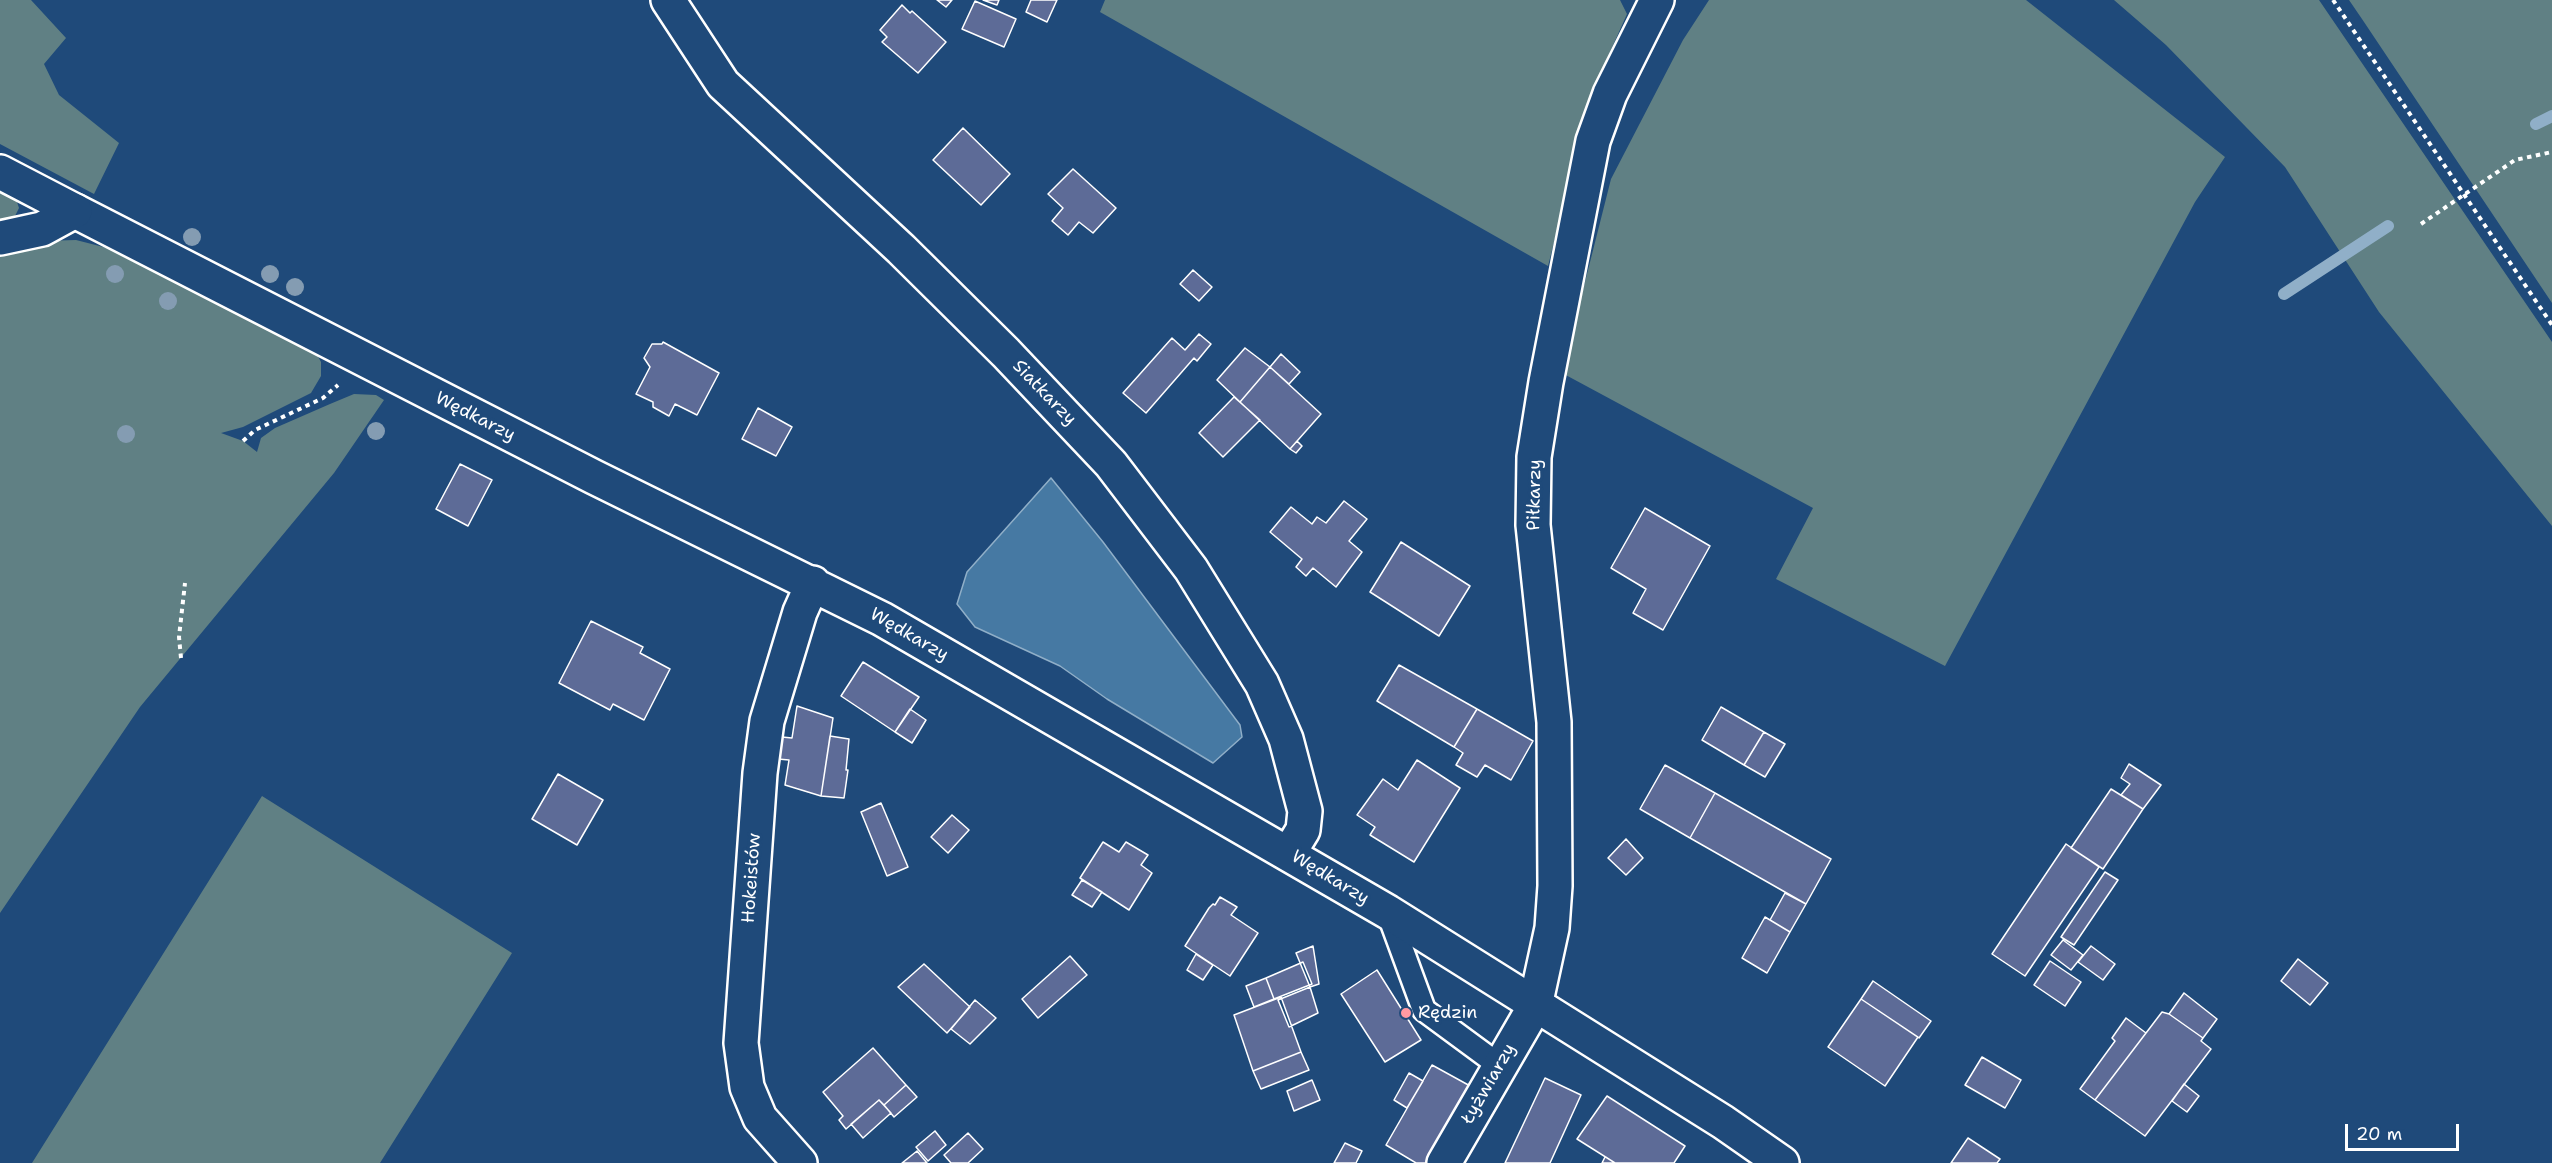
<!DOCTYPE html>
<meta charset="utf-8">
<style>
body{margin:0}
#map{position:relative;width:2552px;height:1163px;overflow:hidden;background:#1f4a7a;font-family:"Shantell Sans",sans-serif}
canvas{display:block}
.scale{position:absolute;left:2345px;top:1124px;width:114px;height:27px;box-sizing:border-box;border:3px solid #fff;border-top:0;padding-left:8px;font-size:18px;line-height:21px;white-space:nowrap;color:#fff;-webkit-text-stroke:4px #1f4a7a;paint-order:stroke}
</style>
<div id="map">
<canvas width="2552" height="1163"></canvas>
<div class="scale">20 m</div>
</div>
<script>
const g = document.querySelector('canvas').getContext('2d');
g.lineJoin = 'round';
function fillPath(path, color) { g.fillStyle = color; g.fill(path, 'evenodd'); }
const toPath = rows => new Path2D(rows.map(r => 'M' + r).join(''));
function trace(path, color, width, dash) { g.strokeStyle = color; g.lineWidth = width; g.lineCap = dash ? 'butt' : 'round'; g.setLineDash(dash || []); g.stroke(path); }
function write(font, color, halo, rows, align = 'center') {
  g.font = font + ' "Shantell Sans",sans-serif'; g.lineWidth = 6; g.setLineDash([]); g.textBaseline = 'middle'; g.strokeStyle = halo; g.fillStyle = color; for (const [text, x, y, turn = 0] of rows) {
    g.save(); g.translate(x, y); g.rotate((+turn || 0) * Math.PI / 180); g.textAlign = isNaN(turn) ? turn : align; if (halo) g.strokeText(text, 0, 0); g.fillText(text, 0, 0); g.restore();
  }
}
fillPath(toPath([
 [0,0,31,0,66,38,44,64,59,95,119,143,94,194,0,144],
 [1105,0,1620,0,1627,14,1592,92,1548,266,1100,12],
 [1709,0,2026,0,2225,157,2195,202,1945,666,1776,579,1813,508,1562,373,1611,179,1683,40],
 [2114,0,2319,0,2552,342,2552,526,2379,312,2285,167,2166,45],
 [2349,0,2552,0,2552,303,2362,19],
 [0,191,16,199,19,208,15,216,9,221,0,223],
 [76,240,123,252,314,349,321,362,321,376,311,393,243,427,221,433,243,441,257,452,261,438,275,428,330,404,354,394,376,395,384,400,334,473,140,707,0,913,0,250,42,241],
 [262,796,512,953,380,1163,32,1163]
]), '#608084');
const water = toPath([
 [1051,478,1103,542,1240,725,1242,737,1213,763,1107,699,1060,666,975,627,957,604,967,572,1051,478]
]);
fillPath(water, '#4679a3');
trace(water, '#90afc8', 1.5);
trace(toPath([
 [2536,124,2552,116],
 [2284,294,2388,226]
]), '#90afc8', 12);
const building = toPath([
 [937,0,952,0,946,7,937,0],
 [983,0,999,0,997,5,983,0],
 [1031,0,1057,0,1047,22,1026,12,1031,0],
 [975,1,1016,19,1004,47,962,29,975,1],
 [902,5,910,13,912,11,946,42,918,73,882,42,887,37,880,30,902,5],
 [963,128,1010,174,981,205,933,160,963,128],
 [1073,169,1116,208,1093,233,1079,222,1068,235,1052,221,1063,208,1048,194,1073,169],
 [1193,270,1212,287,1199,301,1180,284,1193,270],
 [1199,334,1211,344,1197,361,1194,358,1146,413,1123,393,1172,338,1185,350,1199,334],
 [663,342,719,373,697,415,675,404,669,416,653,407,653,402,636,394,650,367,644,358,652,344,662,344,663,342],
 [1245,348,1270,367,1240,402,1217,380,1245,348],
 [1281,354,1300,372,1289,384,1270,367,1281,354],
 [1270,367,1321,414,1290,449,1240,402,1270,367],
 [1234,397,1260,420,1223,457,1199,433,1234,397],
 [758,408,792,427,776,456,742,439,758,408],
 [1297,441,1302,446,1296,453,1290,449,1297,441],
 [460,464,492,480,468,526,436,509,460,464],
 [1344,501,1367,519,1349,541,1362,552,1336,587,1313,568,1306,576,1296,567,1302,559,1270,532,1291,507,1312,524,1317,517,1326,523,1344,501],
 [1645,508,1710,546,1663,630,1633,613,1646,589,1611,568,1645,508],
 [1401,542,1470,586,1439,636,1370,592,1401,542],
 [591,621,643,647,640,653,670,669,644,720,613,704,610,710,559,683,591,621],
 [863,662,919,697,895,732,841,696,863,662],
 [1399,665,1477,709,1454,747,1377,701,1399,665],
 [797,706,833,718,821,796,785,785,789,760,778,759,782,737,792,738,797,706],
 [1721,707,1764,732,1744,765,1702,740,1721,707],
 [910,709,926,720,912,743,895,732,910,709],
 [1477,709,1533,741,1511,780,1485,765,1477,777,1456,765,1463,753,1454,747,1477,709],
 [1764,732,1785,744,1765,777,1744,765,1764,732],
 [830,736,849,739,846,770,848,770,844,798,821,796,830,736],
 [1417,760,1460,788,1414,862,1370,835,1375,827,1357,815,1383,779,1398,790,1417,760],
 [2129,764,2161,785,2143,809,2121,795,2130,784,2121,778,2129,764],
 [1665,765,1715,793,1690,838,1640,809,1665,765],
 [558,774,603,800,577,845,532,819,558,774],
 [2111,789,2143,809,2103,869,2071,848,2111,789],
 [1715,793,1831,859,1806,904,1690,838,1715,793],
 [881,803,908,867,887,876,861,812,881,803],
 [952,815,969,830,948,853,931,837,952,815],
 [1626,839,1643,858,1626,875,1608,858,1626,839],
 [1103,842,1119,852,1126,842,1148,855,1141,865,1152,873,1129,910,1080,878,1103,842],
 [2066,844,2099,867,2025,976,1992,954,2066,844],
 [2105,872,2118,880,2074,945,2061,937,2105,872],
 [1082,880,1102,892,1092,907,1072,895,1082,880],
 [1785,893,1806,904,1790,932,1770,920,1785,893],
 [1220,897,1237,907,1231,915,1258,933,1230,976,1185,946,1209,908,1213,904,1215,905,1220,897],
 [1765,917,1790,932,1767,973,1742,958,1765,917],
 [2063,940,2083,955,2071,970,2051,955,2063,940],
 [1313,946,1319,984,1310,987,1296,953,1313,946],
 [2091,946,2115,964,2103,980,2078,962,2091,946],
 [1196,954,1213,965,1203,980,1187,970,1196,954],
 [1070,956,1087,975,1038,1018,1022,999,1070,956],
 [2298,959,2328,983,2310,1005,2281,981,2298,959],
 [2050,961,2081,982,2065,1006,2034,985,2050,961],
 [1303,962,1312,984,1274,999,1266,978,1303,962],
 [924,964,970,1007,947,1033,898,987,924,964],
 [1377,970,1421,1040,1385,1062,1341,994,1377,970],
 [1266,978,1274,999,1254,1007,1246,986,1266,978],
 [1873,981,1931,1021,1919,1038,1861,999,1873,981],
 [1310,987,1318,1013,1289,1027,1278,1000,1310,987],
 [2184,993,2217,1019,2203,1038,2169,1014,2184,993],
 [1281,997,1301,1052,1253,1071,1234,1015,1281,997],
 [1861,999,1918,1037,1885,1086,1828,1047,1861,999],
 [975,1000,996,1018,970,1044,951,1029,975,1000],
 [2162,1012,2169,1014,2203,1038,2201,1041,2211,1049,2145,1136,2095,1100,2162,1012],
 [2126,1018,2146,1033,2095,1100,2080,1089,2115,1041,2112,1038,2126,1018],
 [873,1048,906,1085,884,1105,879,1100,846,1129,839,1120,843,1116,823,1092,873,1048],
 [1301,1052,1309,1070,1261,1089,1253,1071,1301,1052],
 [1982,1057,2021,1080,2005,1108,1965,1085,1982,1057],
 [1432,1065,1472,1087,1428,1163,1416,1163,1386,1145,1432,1065],
 [1409,1073,1423,1081,1407,1108,1394,1100,1409,1073],
 [1545,1078,1581,1095,1550,1163,1505,1163,1545,1078],
 [1312,1080,1320,1100,1294,1111,1287,1091,1312,1080],
 [2184,1084,2199,1096,2187,1112,2172,1101,2184,1084],
 [906,1085,917,1097,894,1117,884,1105,906,1085],
 [1607,1096,1685,1146,1674,1163,1615,1163,1577,1139,1607,1096],
 [879,1100,891,1113,863,1138,851,1124,879,1100],
 [935,1131,946,1145,928,1161,916,1147,935,1131],
 [968,1133,983,1149,968,1163,951,1163,944,1155,968,1133],
 [1968,1138,2000,1159,1997,1163,1951,1163,1968,1138],
 [1345,1143,1362,1151,1356,1163,1334,1163,1345,1143],
 [917,1151,927,1163,902,1163,917,1151],
 [1605,1157,1606,1157,1615,1163,1602,1163,1605,1157]
]);
fillPath(building, '#5d6b97');
trace(building, '#fff', 1.5);
const service = toPath([
 [1388,912,1424,1010,1500,1066]
]);
const minor = toPath([
 [668,0,723,84,901,249,1006,353,1111,464,1191,569,1262,684,1286,739,1305,811,1303,830,1289,853],
 [75,211,594,477,882,619,1388,912,1723,1122,1782,1163],
 [800,1163,760,1118,747,1087,741,1043,760,773,767,721,800,612,813,583],
 [1444,1163,1535,1006,1552,928,1555,886,1554,722,1533,525,1534,457,1546,382,1593,141,1610,94,1657,0]
]);
const tertiary = toPath([
 [0,172,75,211],
 [0,238,42,229,75,211]
]);
trace(service, '#fff', 27);
trace(minor, '#fff', 38);
trace(tertiary, '#fff', 38);
trace(toPath([
 [2333,0,2552,325],
 [2421,224,2515,160,2552,152],
 [243,441,255,430,323,398,338,385],
 [181,658,179,637,185,583]
]), '#fff', 4, [4.5, 4.5]);
trace(service, '#1f4a7a', 22);
trace(minor, '#1f4a7a', 33);
trace(tertiary, '#1f4a7a', 33);
g.fillStyle = '#849cb2';
for (const [x, y] of [
 [192,237],
 [115,274],
 [270,274],
 [295,287],
 [168,301],
 [376,431],
 [126,434]
]) { g.beginPath(); g.arc(x, y, 9, 0, 2 * Math.PI); g.fill(); }
for (const [x, y, r, color] of [
 [1406,1013,6,"#ff9aa2"]
]) { const dot = new Path2D(); dot.arc(x, y, r, 0, 2 * Math.PI); g.fillStyle = color; g.fill(dot); trace(dot, '#1f4a7a', 2); }
write('18px', '#fff', '#1f4a7a', [
 ["Siatkarzy",1044,393,46],
 ["Wędkarzy",475,417,27],
 ["Piłkarzy",1535,495,-89],
 ["Wędkarzy",909,635,30],
 ["Hokeistów",752,878,-86],
 ["Wędkarzy",1330,878,31],
 ["Łyżwiarzy",1489,1084,-60]
]);
write('18px', '#fff', '#1f4a7a', [
 ["Rędzin",1418,1013]
], 'left');
</script>
